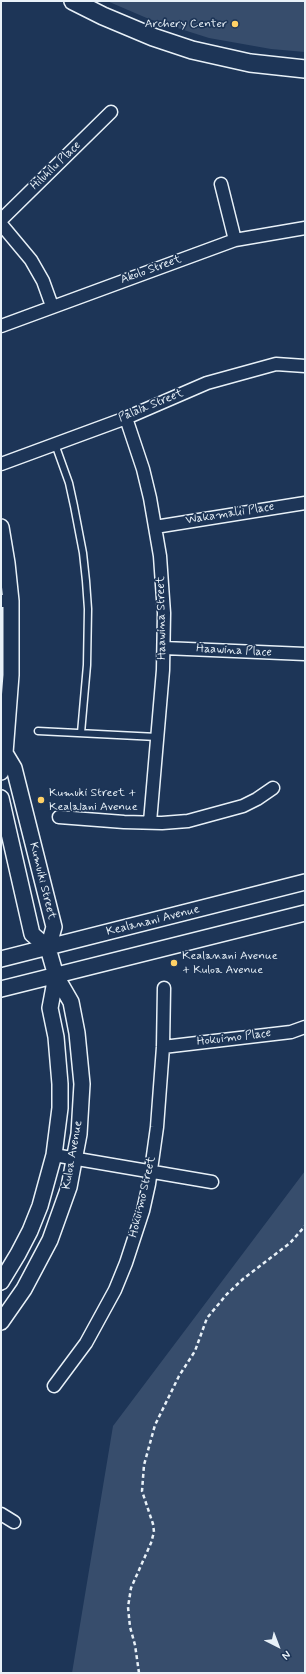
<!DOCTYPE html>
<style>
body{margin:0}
#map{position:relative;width:306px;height:1674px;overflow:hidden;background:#1d3557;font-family:Mynerve,sans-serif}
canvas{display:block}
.frame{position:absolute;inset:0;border:2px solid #e8f1f8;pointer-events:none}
.north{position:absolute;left:258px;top:1626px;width:40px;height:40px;-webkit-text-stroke:3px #1d3557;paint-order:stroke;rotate:138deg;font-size:11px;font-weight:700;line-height:16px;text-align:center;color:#e8f1f8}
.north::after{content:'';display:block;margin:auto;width:14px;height:18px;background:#e8f1f8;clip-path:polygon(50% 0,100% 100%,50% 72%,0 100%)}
</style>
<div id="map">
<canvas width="306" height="1674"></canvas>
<div class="frame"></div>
<div class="north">N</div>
</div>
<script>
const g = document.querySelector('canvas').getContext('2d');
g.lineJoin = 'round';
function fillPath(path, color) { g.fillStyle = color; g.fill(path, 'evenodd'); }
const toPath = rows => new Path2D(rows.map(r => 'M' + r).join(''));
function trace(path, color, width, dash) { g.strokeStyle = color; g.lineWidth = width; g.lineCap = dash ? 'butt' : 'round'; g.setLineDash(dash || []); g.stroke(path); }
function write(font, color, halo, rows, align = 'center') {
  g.font = font + ' Mynerve,sans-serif'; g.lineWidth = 3.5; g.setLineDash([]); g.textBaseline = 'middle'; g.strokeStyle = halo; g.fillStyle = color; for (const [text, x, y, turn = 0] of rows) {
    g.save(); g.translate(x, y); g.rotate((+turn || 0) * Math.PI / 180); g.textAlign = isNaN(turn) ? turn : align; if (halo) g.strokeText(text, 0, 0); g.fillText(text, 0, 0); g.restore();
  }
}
fillPath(toPath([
 [107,1,305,1,305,52,271,49,209,38,149,19],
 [305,1171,305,1673,72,1673,113,1426]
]), '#374d6c');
const service = toPath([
 [55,444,69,483,74,506,83,553,86,581,88,609,87,665,81,733],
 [38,731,157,737]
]);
const minor = toPath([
 [221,184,235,240],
 [1,220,111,112],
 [1,224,31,260,43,281,52,306],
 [1,326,235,240,305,228],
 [126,418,143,469,150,498,160,556,162,585,164,613,163,670,150,822],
 [1,464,126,418,207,383,276,364,305,366],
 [155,527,305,503],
 [1,601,11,601],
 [164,648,305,654],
 [59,817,124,822,162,823,188,821,243,806,257,799,273,788],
 [163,1047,291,1032,305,1027],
 [54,1155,212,1182],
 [54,1386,86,1343,115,1290,126,1263,143,1211,149,1184,157,1127,163,1047,164,988],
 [1,1514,14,1522]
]);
const tertiary = toPath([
 [1,527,7,563,11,601,11,675,5,753,1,772],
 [5,753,14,768,54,927,48,948],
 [1,798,32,934,48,948],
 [1,959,305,882],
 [1,989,305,913],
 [1,1282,18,1254,30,1231,40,1206,54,1155,60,1108,60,1084,56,1037,50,1008,56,976],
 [1,1322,24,1289,50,1240,69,1187,79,1134,82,1084,77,1033,71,1002,56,976,48,948]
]);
const secondary = toPath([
 [73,1,103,16,153,37,192,50,250,63,305,69]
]);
trace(service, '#e8f1f8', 9);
trace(minor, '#e8f1f8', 15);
trace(tertiary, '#e8f1f8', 18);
trace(secondary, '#e8f1f8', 20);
trace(toPath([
 [139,1673,135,1645,130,1627,128,1607,131,1588,151,1543,154,1532,153,1524,142,1491,144,1465,155,1425,179,1376,195,1351,207,1318,227,1294,243,1279,290,1243,305,1226]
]), '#e8f1f8', 2.5, [4, 3]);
trace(service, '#1d3557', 6);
trace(minor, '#1d3557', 12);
trace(tertiary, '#1d3557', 15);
trace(secondary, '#1d3557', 17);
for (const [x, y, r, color] of [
 [235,24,4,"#ffd166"],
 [41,800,4,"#ffd166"],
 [174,963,4,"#ffd166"]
]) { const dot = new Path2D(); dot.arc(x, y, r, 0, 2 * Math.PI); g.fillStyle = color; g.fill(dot); trace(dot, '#1d3557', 1.5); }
write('12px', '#e8f1f8', '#1d3557', [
 ["Archery Center",227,24,"right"],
 ["Kumuki Street +",49,793],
 ["Kealalani Avenue",49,807],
 ["Kealanani Avenue",182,956],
 ["+ Kuloa Avenue",182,970]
], 'left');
write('12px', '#e8f1f8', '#1d3557', [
 ["Hiluhilu Place",56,166,-44],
 ["Akolo Street",151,270,-20],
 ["Palala Street",151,406,-22],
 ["Wakamalii Place",230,514,-9],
 ["Haawina Street",162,618,-91],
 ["Haawina Place",234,651,3],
 ["Kumuiki Street",42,881,76],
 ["Kealanani Avenue",153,921,-14],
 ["Hokuimo Place",234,1038,-7],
 ["Kuloa Avenue",73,1155,-80],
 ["Hokuimo Street",143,1197,-77]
]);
</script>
